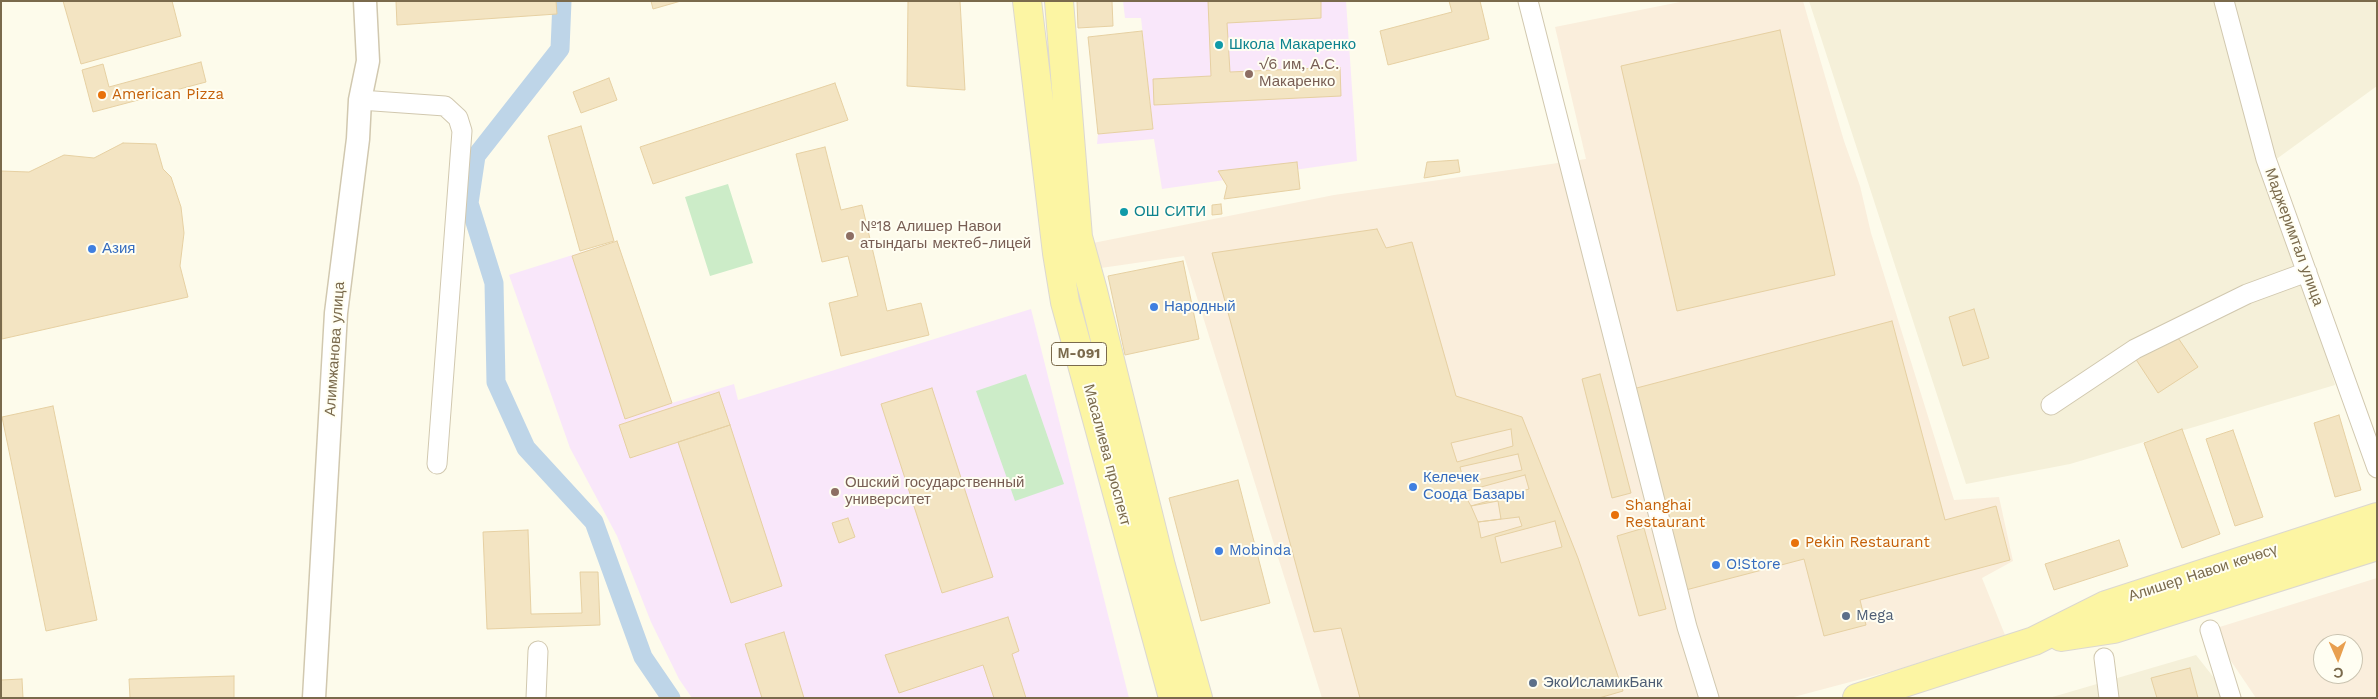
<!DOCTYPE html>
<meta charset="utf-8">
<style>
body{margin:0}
#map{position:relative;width:2378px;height:699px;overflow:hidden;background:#fdfbeb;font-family:"Work Sans",sans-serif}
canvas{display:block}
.frame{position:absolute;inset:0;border:2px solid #7a6a4c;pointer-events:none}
.north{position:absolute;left:2313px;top:634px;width:50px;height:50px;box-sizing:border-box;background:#fffef2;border:1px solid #cac3b0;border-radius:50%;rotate:178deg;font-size:14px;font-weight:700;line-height:20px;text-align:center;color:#7a6a4c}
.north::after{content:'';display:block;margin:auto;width:18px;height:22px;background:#e89f4f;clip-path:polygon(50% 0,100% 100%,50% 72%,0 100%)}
</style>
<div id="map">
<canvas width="2378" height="699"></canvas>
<div class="frame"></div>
<div class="north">С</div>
</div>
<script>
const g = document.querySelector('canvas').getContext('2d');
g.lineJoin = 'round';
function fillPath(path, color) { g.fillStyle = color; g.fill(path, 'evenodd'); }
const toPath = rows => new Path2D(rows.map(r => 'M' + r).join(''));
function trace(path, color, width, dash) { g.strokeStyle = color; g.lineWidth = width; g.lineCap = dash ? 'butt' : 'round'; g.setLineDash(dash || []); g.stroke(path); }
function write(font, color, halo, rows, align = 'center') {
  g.font = font + ' "Work Sans",sans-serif'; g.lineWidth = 4; g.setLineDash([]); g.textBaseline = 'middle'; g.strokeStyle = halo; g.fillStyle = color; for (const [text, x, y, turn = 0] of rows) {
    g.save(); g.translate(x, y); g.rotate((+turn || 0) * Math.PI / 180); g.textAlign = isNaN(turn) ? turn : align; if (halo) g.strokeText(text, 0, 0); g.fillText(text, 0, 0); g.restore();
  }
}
fillPath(toPath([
 [1809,1,2377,1,2377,86,2271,163,2335,385,2070,464,1966,484],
 [2196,655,2230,698,2049,698]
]), '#f5f0d9');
fillPath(toPath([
 [1685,1,1803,1,1844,141,1860,186,1871,233,1954,500,1999,497,2013,561,1982,578,2005,635,1899,669,1790,698,1322,698,1184,256,1101,268,1093,243,1334,195,1586,159,1555,27],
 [2377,578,2377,698,2256,698,2210,630],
 [2323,644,2353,644,2353,674,2323,674]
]), '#faeedc');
fillPath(toPath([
 [1123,1,1346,1,1357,161,1162,189,1154,139,1097,144,1098,134,1153,129,1141,18,1125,18],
 [617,241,672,403,734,384,738,400,1031,309,1129,698,692,698,679,679,651,622,617,536,570,448,509,275]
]), '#f9e7fa');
fillPath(toPath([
 [728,184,753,263,710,276,685,197],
 [1026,374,1064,484,1015,501,976,391]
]), '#ccecc8');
trace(toPath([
 [562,1,560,49,476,156,469,203,494,283,496,382,526,448,594,522,643,657,671,698]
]), '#bed5e8', 19);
const building = toPath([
 [63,1,172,1,181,36,81,64,63,1],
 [396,1,556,1,557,14,397,25,396,1],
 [651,1,681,1,653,9,651,1],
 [908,1,960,1,965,90,907,86,908,1],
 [1077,1,1112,1,1113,26,1078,28,1077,1],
 [1208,1,1321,1,1321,18,1227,23,1230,72,1340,67,1341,96,1154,105,1153,79,1211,76,1208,1],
 [1449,1,1480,1,1489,39,1388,65,1380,31,1452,12,1449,1],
 [1780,30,1835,275,1677,311,1621,66,1780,30],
 [1142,31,1153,129,1098,134,1088,37,1142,31],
 [201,62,206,82,93,112,82,70,103,64,109,87,201,62],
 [609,78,617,100,581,113,573,92,609,78],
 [835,83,848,120,653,184,640,147,835,83],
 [581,126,614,241,580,251,548,136,581,126],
 [123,143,156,144,163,169,171,177,181,207,184,233,180,266,188,297,2,339,1,171,29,172,64,155,94,158,123,143],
 [825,147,841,210,862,205,887,311,921,303,929,335,841,356,829,303,858,296,848,256,822,262,796,154,825,147],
 [1458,160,1460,172,1424,178,1427,162,1458,160],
 [1297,162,1300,189,1224,199,1227,186,1218,171,1297,162],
 [1221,204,1222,214,1212,215,1212,205,1221,204],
 [1377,229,1386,248,1412,242,1456,396,1522,417,1578,558,1623,691,1599,698,1360,698,1341,628,1314,632,1212,253,1377,229],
 [617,241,672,403,625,419,572,256,617,241],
 [1183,261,1199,339,1125,355,1108,276,1183,261],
 [1974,309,1989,358,1963,366,1949,317,1974,309],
 [1892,321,1945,520,1996,506,2010,560,1860,600,1866,625,1824,636,1804,559,1682,591,1629,390,1892,321],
 [2174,332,2198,367,2158,393,2135,358,2174,332],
 [1600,374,1631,493,1612,498,1582,379,1600,374],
 [932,388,993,577,942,593,881,404,932,388],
 [719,392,730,425,630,458,619,425,719,392],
 [53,406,97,620,46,631,2,417,53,406],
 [2339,415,2361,490,2335,497,2314,423,2339,415],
 [730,425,782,586,731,603,678,442,730,425],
 [1511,429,1513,446,1457,462,1451,443,1511,429],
 [2182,429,2220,534,2182,548,2144,443,2182,429],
 [2233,430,2263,517,2235,526,2206,439,2233,430],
 [1518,454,1522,470,1464,483,1460,467,1518,454],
 [1525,475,1529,489,1471,506,1463,492,1525,475],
 [1238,480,1270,603,1201,621,1169,498,1238,480],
 [1498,501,1501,519,1478,522,1471,506,1498,501],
 [1519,517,1522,526,1481,538,1478,522,1519,517],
 [848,518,855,537,839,543,832,523,848,518],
 [1555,521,1562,547,1501,563,1495,537,1555,521],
 [1644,528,1666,609,1639,616,1617,536,1644,528],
 [528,530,531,614,582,613,580,572,598,572,600,625,487,629,483,532,528,530],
 [2119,540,2128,566,2054,590,2045,564,2119,540],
 [1008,617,1019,651,1012,654,1026,698,994,698,983,665,899,693,885,655,1008,617],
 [784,632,804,698,762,698,745,644,784,632],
 [2190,668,2198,698,2157,698,2151,678,2190,668],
 [234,676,234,698,130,698,129,679,234,676],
 [22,679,23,698,1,698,1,680,22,679]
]);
fillPath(building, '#f3e4c2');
trace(building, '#e6d0a2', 1);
const minor = toPath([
 [1528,1,1687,627,1709,698],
 [2224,1,2266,159,2377,468],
 [360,100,445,106,458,118,462,131,437,464],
 [2051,405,2135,349,2247,294,2307,272],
 [2210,630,2231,698],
 [2104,658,2109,698],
 [536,698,538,651]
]);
const tertiary = toPath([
 [314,698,336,313,358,139,360,100,368,61,365,1]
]);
const primary = toPath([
 [1027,1,1057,253,1065,302,1173,698],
 [1059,1,1078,237,1093,291,1161,566,1198,698],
 [2061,637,2114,629,2377,546],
 [1857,698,2034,641,2106,605,2377,517]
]);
trace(minor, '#d1c8af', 21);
trace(tertiary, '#d1c8af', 25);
trace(primary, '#dcd8d0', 30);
trace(minor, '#fff', 19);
trace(tertiary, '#fff', 22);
trace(primary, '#fcf5a3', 28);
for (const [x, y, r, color] of [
 [1219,45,5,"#0f9aa8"],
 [1249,74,5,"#8d6e63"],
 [102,95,5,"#e8710a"],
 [1124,212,5,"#0f9aa8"],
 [850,236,5,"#8d6e63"],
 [92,249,5,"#3f7fe0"],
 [1154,307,5,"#3f7fe0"],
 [1413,487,5,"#3f7fe0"],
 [835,492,5,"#8d6e63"],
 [1615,515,5,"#e8710a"],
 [1795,543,5,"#e8710a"],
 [1219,551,5,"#3f7fe0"],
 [1716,565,5,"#3f7fe0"],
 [1846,616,5,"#5c6f8a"],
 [1533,683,5,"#5c6f8a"]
]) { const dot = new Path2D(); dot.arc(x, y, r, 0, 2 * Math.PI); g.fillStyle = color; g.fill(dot); trace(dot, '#fffef2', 2); }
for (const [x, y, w] of [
 [1079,354,55]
]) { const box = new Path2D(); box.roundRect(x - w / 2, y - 11.5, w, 23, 4); g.fillStyle = '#fffef2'; g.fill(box); trace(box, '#7a6a4c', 1); }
write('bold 14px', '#7a6a4c', null, [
 ["М-091",1079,354]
]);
write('15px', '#0d838f', '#fffef2', [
 ["Школа Макаренко",1229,45],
 ["ОШ СИТИ",1134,212]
], 'left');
write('15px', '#785e54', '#fffef2', [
 ["√6 им, А.С.",1259,65],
 ["Макаренко",1259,82],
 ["№18 Алишер Навои",860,227],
 ["атындагы мектеб-лицей",860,244],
 ["Ошский государственный",845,483],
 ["университет",845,500]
], 'left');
write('15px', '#c56008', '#fffef2', [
 ["American Pizza",112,95],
 ["Shanghai",1625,506],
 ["Restaurant",1625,523],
 ["Pekin Restaurant",1805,543]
], 'left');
write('15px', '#7a6a4c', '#fffef2', [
 ["Маджеримтал улица",2294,237,70],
 ["Алимжанова улица",335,349,-86],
 ["Масалиева проспект",1107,455,75],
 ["Алишер Навои көчөсү",2203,573,-18]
]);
write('15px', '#366cbe', '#fffef2', [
 ["Азия",102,249],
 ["Народный",1164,307],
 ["Келечек",1423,478],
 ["Соода Базары",1423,495],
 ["Mobinda",1229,551],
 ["O!Store",1726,565]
], 'left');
write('15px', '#4e5e75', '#fffef2', [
 ["Mega",1856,616],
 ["ЭкоИсламикБанк",1543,683]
], 'left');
</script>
